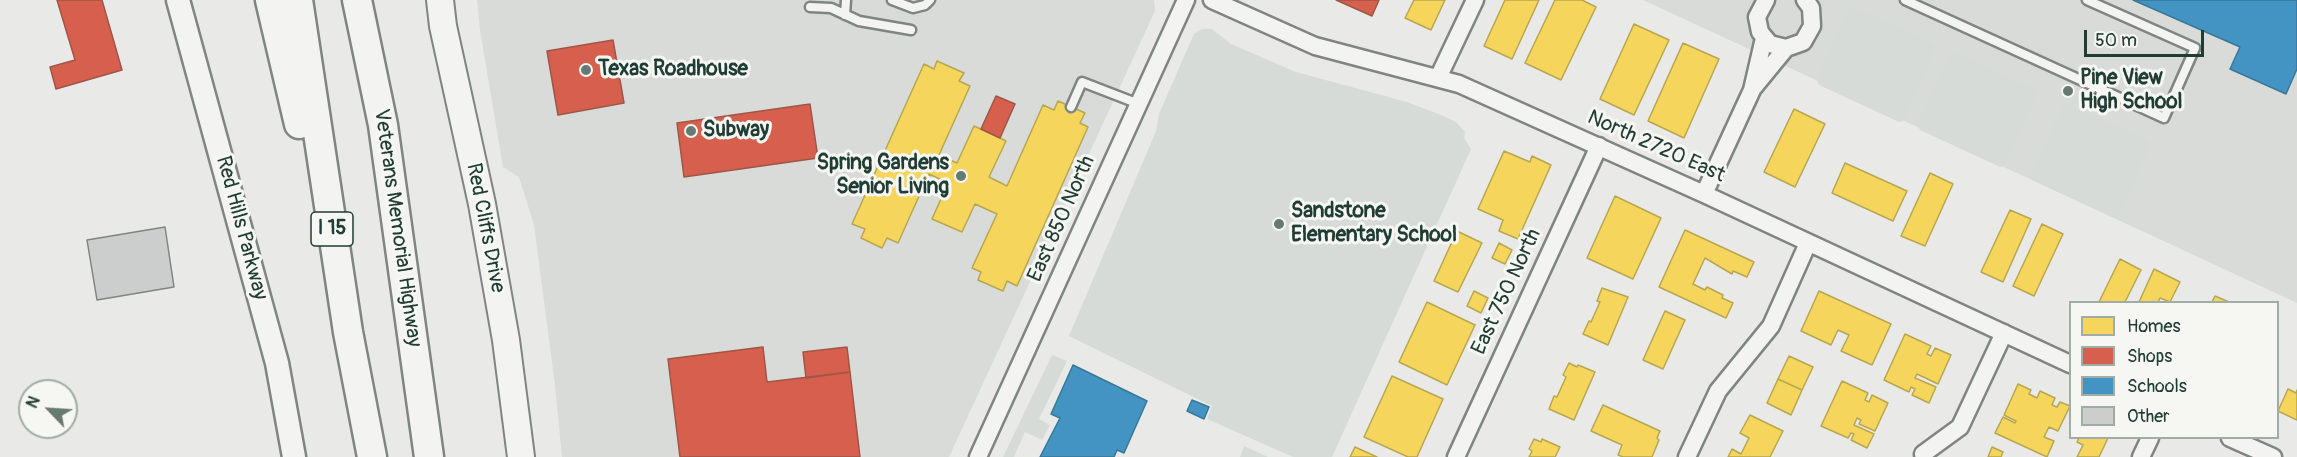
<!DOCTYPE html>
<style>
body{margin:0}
#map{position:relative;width:2297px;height:457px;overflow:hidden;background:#e9eae8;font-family:Pangolin,sans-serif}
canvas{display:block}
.legend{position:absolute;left:2069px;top:301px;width:210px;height:138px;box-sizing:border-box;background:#f6f6f2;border:2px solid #a0aca6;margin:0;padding:8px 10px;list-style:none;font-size:18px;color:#1f3d34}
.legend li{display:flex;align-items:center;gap:12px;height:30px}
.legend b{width:30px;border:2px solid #a0aca6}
.north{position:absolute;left:18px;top:379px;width:60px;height:60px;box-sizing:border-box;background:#f6f6f2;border:2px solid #a0aca6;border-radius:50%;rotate:295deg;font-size:16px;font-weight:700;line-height:24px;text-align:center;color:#1f3d34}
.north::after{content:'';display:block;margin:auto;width:21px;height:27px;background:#667a73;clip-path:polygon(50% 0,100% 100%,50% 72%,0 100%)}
.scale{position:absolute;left:2084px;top:30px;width:120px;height:27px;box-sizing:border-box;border:3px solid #1f3d34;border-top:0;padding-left:8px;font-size:18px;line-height:21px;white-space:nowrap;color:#1f3d34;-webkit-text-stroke:4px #f6f6f2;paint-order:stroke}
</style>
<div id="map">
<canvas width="2297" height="457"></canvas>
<ul class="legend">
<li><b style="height:16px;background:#f6d55c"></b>Homes</li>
<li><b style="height:16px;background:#d6604d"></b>Shops</li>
<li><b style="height:16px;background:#4393c3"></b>Schools</li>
<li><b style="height:16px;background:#cbcecc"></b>Other</li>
</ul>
<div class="north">N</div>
<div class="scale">50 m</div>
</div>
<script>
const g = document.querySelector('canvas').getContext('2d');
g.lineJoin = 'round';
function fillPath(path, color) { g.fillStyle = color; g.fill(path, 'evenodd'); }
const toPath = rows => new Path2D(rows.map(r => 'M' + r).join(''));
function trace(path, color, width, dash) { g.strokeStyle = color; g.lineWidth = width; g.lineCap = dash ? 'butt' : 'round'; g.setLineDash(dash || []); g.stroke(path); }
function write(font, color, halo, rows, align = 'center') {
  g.font = font + ' Pangolin,sans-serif'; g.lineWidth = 6; g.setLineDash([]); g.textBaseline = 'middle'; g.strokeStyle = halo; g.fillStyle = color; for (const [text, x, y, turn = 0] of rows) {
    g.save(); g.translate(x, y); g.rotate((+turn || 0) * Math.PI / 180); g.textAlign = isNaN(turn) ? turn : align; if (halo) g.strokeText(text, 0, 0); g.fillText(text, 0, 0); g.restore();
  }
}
fillPath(toPath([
 [477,0,1154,0,1155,11,949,457,562,457,555,385,534,225,519,177,503,167,480,30],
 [1643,0,2297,0,2297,303,2114,218]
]), '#d8dbd8');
fillPath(toPath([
 [1852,7,1933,44,1935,49,1903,121,1899,122,1819,85,1817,80,1848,10],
 [1202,29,1212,29,1231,44,1296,72,1407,102,1441,115,1456,122,1465,132,1464,138,1471,149,1332,457,1293,457,1207,419,1212,406,1069,336,1156,131,1159,114,1194,34],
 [1953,52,2034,89,2036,94,2004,166,2000,167,1920,130,1918,125,1949,55],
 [2066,104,2147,140,2150,145,2118,218,2114,218,2034,181,2031,176,2063,106],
 [1052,355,1067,361,1039,419,1050,425,1042,440,1025,432,1014,457,1003,457],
 [1244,446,1268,457,1240,457]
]), '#d6dbd7');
const homes = toPath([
 [1414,0,1445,0,1431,30,1405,18,1414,0],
 [1505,0,1539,0,1512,59,1484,46,1505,0],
 [1555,0,1582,0,1596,7,1561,80,1525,63,1555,0],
 [1634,24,1669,40,1634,115,1600,99,1634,24],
 [1683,43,1719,59,1684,138,1648,121,1683,43],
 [937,61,964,73,959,81,970,86,939,155,957,163,974,126,1000,138,1006,141,989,177,1007,186,1043,105,1054,110,1058,101,1085,113,1080,123,1088,127,1017,286,1007,281,1003,291,978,280,981,272,972,268,997,214,975,204,962,232,932,219,948,183,929,174,898,243,887,238,882,248,861,238,865,229,852,224,924,64,934,69,937,61],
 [1794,109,1825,124,1795,187,1764,172,1794,109],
 [1504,151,1530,162,1532,156,1551,165,1518,239,1499,231,1503,220,1478,209,1504,151],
 [1845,163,1907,191,1893,221,1832,193,1845,163],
 [1930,173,1953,184,1925,246,1901,236,1930,173],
 [1615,196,1661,218,1633,279,1587,258,1615,196],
 [2010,210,2031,219,2003,282,1981,272,2010,210],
 [2042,224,2063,234,2034,296,2013,286,2042,224],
 [1685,230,1754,262,1747,277,1733,271,1732,274,1705,258,1693,284,1705,290,1707,287,1723,295,1722,298,1733,303,1726,318,1659,287,1685,230],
 [1457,231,1482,243,1458,292,1434,281,1457,231],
 [1499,243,1512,250,1505,264,1492,258,1499,243],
 [2120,259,2141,270,2125,302,2099,302,2120,259],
 [2154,269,2180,282,2170,302,2160,298,2158,302,2139,302,2154,269],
 [1602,288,1628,297,1608,345,1583,334,1589,321,1591,322,1600,302,1597,301,1602,288],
 [1474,291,1488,298,1481,313,1467,306,1474,291],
 [1819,291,1891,324,1872,365,1841,351,1849,335,1838,330,1831,345,1801,331,1819,291],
 [2215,296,2229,302,2212,302,2215,296],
 [1427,302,1475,325,1447,385,1399,362,1427,302],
 [1665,311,1685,320,1663,369,1643,360,1665,311],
 [1905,334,1931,346,1927,354,1931,356,1935,348,1951,355,1938,384,1917,374,1915,378,1936,387,1929,403,1912,395,1915,389,1911,387,1909,392,1884,380,1905,334],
 [1789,356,1813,367,1802,390,1778,379,1789,356],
 [1569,363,1577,367,1578,365,1595,372,1574,420,1549,409,1554,396,1557,397,1566,377,1563,375,1569,363],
 [1392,376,1443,399,1417,457,1408,457,1364,437,1392,376],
 [1778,379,1802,390,1791,415,1767,403,1778,379],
 [1842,381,1868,393,1865,400,1869,402,1872,395,1888,403,1875,431,1859,424,1861,420,1857,418,1854,425,1874,434,1867,448,1851,440,1854,434,1851,433,1848,438,1821,426,1842,381],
 [2018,384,2031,390,2029,394,2037,398,2040,391,2055,398,2052,405,2057,407,2060,402,2070,406,2058,431,2049,427,2044,437,2054,441,2047,457,1995,433,2003,417,2015,423,2016,421,2004,415,2018,384],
 [2288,389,2296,393,2297,390,2297,420,2278,411,2288,389],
 [1603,405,1660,431,1657,438,1659,440,1652,457,1623,457,1618,455,1622,445,1591,431,1603,405],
 [1750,415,1783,431,1770,457,1728,457,1732,449,1741,454,1749,438,1740,433,1750,415],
 [2079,438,2108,438,2099,457,2077,457,2083,445,2077,442,2079,438],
 [1534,439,1541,442,1542,439,1560,447,1555,457,1529,457,1532,451,1529,449,1534,439],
 [1355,447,1377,457,1350,457,1355,447],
 [1992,447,2003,452,2001,457,1988,457,1992,447]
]);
fillPath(homes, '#f6d55c');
trace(homes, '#b6a750', 1.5);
const shops = toPath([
 [57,0,102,0,122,70,56,89,50,67,75,60,57,0],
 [1336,0,1379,0,1372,16,1336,0],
 [613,40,624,103,558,115,547,51,613,40],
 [996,96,1015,104,1000,138,981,129,996,96],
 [810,104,818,158,684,177,677,123,810,104],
 [763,347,767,382,850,372,860,457,680,457,668,359,763,347],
 [847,347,850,372,806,378,803,352,847,347]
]);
fillPath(shops, '#d6604d');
trace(shops, '#9f5646', 1.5);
const schools = toPath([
 [2133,0,2297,0,2297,69,2286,94,2230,69,2240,47,2133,0],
 [1073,365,1147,401,1124,453,1117,450,1114,457,1040,457,1060,418,1051,414,1073,365],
 [1192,400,1209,407,1204,419,1187,411,1192,400]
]);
fillPath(schools, '#4393c3');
trace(schools, '#387998', 1.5);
const building = toPath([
 [165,227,174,287,97,300,87,240,165,227]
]);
fillPath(building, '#cbcecc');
trace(building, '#7f8583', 1.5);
const lane = toPath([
 [892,0,913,8,925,5,930,0],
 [1905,0,2164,118,2195,48,2087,0],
 [810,7,831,8,859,21,911,30],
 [845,15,846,0],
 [1071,107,1082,82,1139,104]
]);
const street = toPath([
 [1212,0,1315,46,1459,84,1704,194,2070,364],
 [1766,0,1757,17,1760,32,1770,44,1786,48,1803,42,1812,26,1811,8,1805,0],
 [1438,78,1475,0],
 [1754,87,1786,48],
 [1704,194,1752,90,1764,38],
 [2230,438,2273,457],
 [1923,454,1960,427,2004,333],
 [978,457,1186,0],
 [1456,457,1599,146],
 [1687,457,1718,391,1771,326,1808,243],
 [2141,457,2150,438]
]);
const secondary = toPath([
 [178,0,277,363,294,457]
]);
const primary = toPath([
 [440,0,443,26,482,204,506,340,521,457]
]);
const highway = toPath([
 [270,0,299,124],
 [298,0,348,332,372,457],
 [357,0,383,125,429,457]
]);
trace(lane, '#7f8583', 13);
trace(street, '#7f8583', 21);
trace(secondary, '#7f8583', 27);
trace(primary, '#7f8583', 30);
trace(highway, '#7f8583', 33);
trace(lane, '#f3f3f1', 8);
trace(street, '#f3f3f1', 16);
trace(secondary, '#f3f3f1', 22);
trace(primary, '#f3f3f1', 26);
trace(highway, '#f3f3f1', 28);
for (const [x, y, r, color] of [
 [586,70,6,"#667a73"],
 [2068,91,6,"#667a73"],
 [691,131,6,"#667a73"],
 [961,176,6,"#667a73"],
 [1279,224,6,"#667a73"]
]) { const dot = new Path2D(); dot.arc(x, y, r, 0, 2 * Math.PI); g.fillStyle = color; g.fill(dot); trace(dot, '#f6f6f2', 2); }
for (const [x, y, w] of [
 [332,229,42]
]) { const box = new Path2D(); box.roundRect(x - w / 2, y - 17, w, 34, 4.5); g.fillStyle = '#f6f6f2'; g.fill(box); trace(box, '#1f3d34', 1.5); }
write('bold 20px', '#1f3d34', null, [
 ["I 15",332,229]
]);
write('bold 21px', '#1f3d34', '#f6f6f2', [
 ["Texas Roadhouse",598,70],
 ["Pine View",2080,79],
 ["High School",2080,103],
 ["Subway",703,131],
 ["Spring Gardens",949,164,"right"],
 ["Senior Living",949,188,"right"],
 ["Sandstone",1291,212],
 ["Elementary School",1291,236]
], 'left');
write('21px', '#1f3d34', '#f6f6f2', [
 ["North 2720 East",1656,147,24],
 ["East 850 North",1062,219,-66],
 ["Red Hills Parkway",241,228,75],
 ["Veterans Memorial Highway",397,228,82],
 ["Red Cliffs Drive",485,228,79],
 ["East 750 North",1507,292,-65]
]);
</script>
